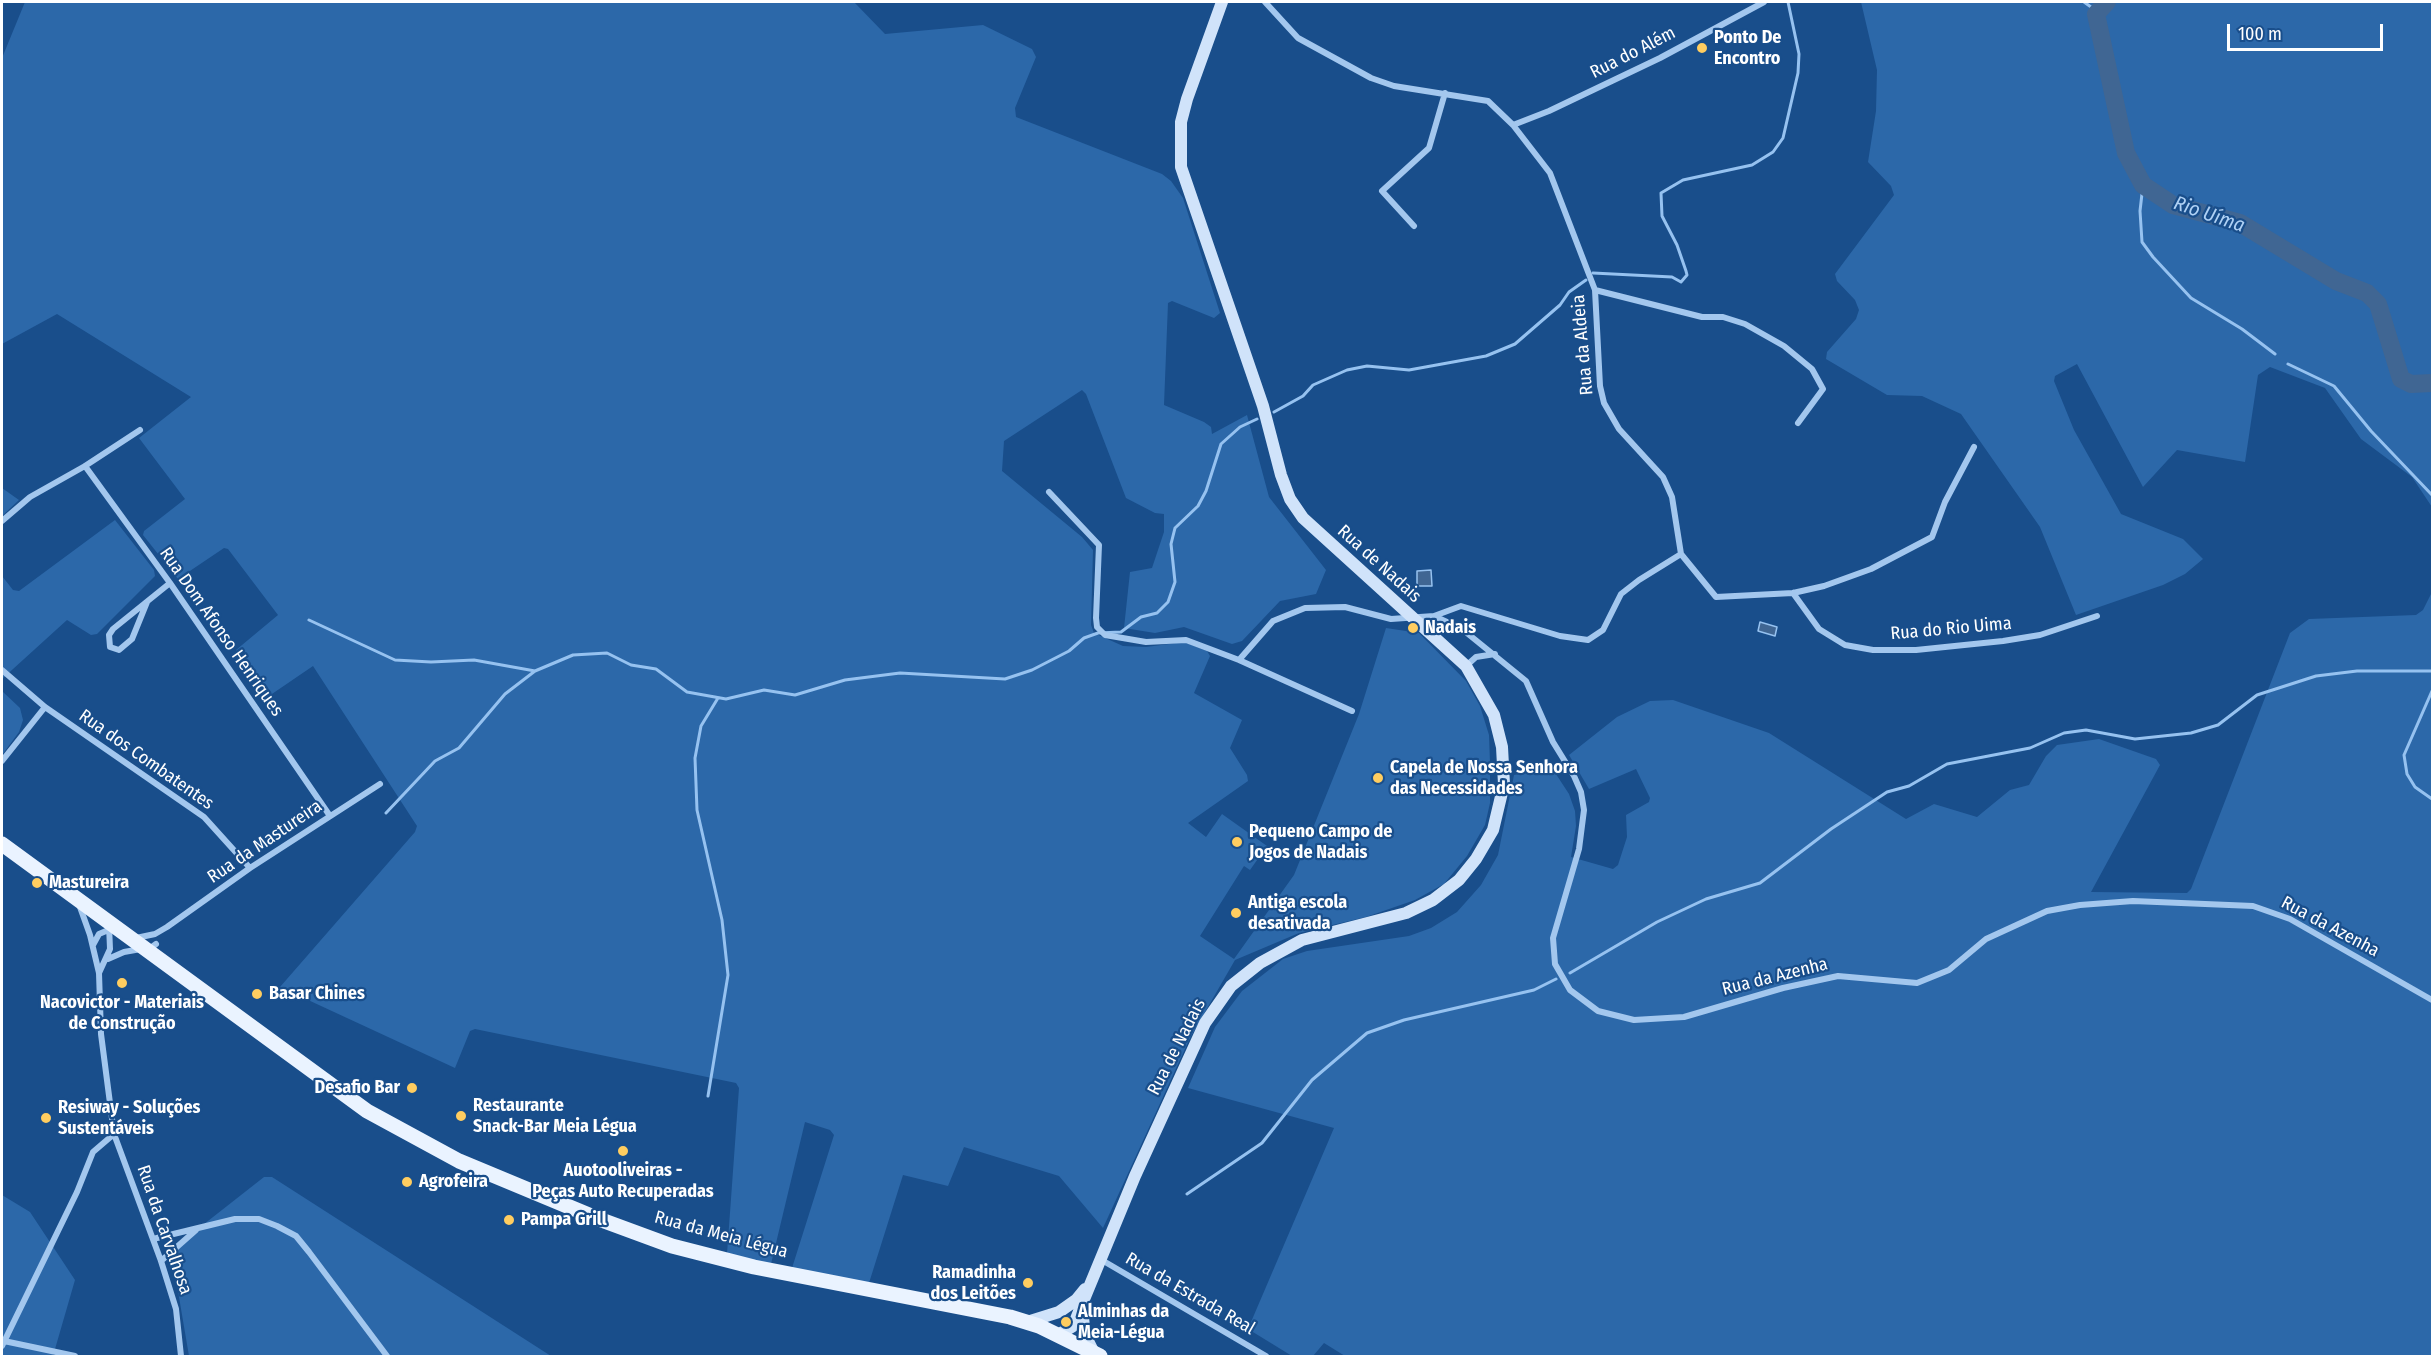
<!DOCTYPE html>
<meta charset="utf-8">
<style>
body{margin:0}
#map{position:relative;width:2434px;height:1358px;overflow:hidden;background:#194e8b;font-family:"Fira Sans Condensed",sans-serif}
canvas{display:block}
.frame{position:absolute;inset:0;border:3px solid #fff;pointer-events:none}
.scale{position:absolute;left:2227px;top:24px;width:156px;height:27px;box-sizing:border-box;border:3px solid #fff;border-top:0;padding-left:8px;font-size:18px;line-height:21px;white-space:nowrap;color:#fff;-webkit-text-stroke:4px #194e8b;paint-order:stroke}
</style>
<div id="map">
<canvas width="2434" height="1358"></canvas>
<div class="frame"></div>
<div class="scale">100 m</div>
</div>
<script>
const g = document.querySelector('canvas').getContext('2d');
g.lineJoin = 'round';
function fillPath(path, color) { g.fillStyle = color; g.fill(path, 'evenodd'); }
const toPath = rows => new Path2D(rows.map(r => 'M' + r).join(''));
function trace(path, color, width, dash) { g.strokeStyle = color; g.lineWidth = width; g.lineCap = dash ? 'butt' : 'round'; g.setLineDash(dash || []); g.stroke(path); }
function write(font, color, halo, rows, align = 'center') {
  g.font = font + ' "Fira Sans Condensed",sans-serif'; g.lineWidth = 4.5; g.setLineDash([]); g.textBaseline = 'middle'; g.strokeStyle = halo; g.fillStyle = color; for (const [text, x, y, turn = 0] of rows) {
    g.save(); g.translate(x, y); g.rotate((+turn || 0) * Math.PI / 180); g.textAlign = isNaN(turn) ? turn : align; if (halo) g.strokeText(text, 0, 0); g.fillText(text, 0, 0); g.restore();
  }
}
fillPath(toPath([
 [25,2,854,2,885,34,983,25,1032,49,1036,57,1015,108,1016,117,1162,174,1171,181,1183,198,1220,313,1214,318,1172,301,1168,303,1164,405,1204,422,1211,427,1212,434,1247,415,1269,497,1326,570,1316,594,1280,601,1242,641,1232,644,1184,627,1155,633,1124,628,1130,572,1152,568,1164,532,1164,514,1155,513,1126,498,1086,394,1082,390,1004,441,1002,471,1082,537,1093,550,1091,625,1094,633,1123,646,1146,647,1184,642,1207,651,1210,656,1194,693,1242,720,1230,748,1247,775,1248,781,1188,823,1206,837,1222,814,1267,846,1250,870,1244,866,1200,936,1234,959,1294,875,1359,714,1386,628,1419,633,1466,681,1480,706,1489,735,1490,763,1490,803,1485,825,1467,856,1444,884,1415,900,1366,917,1299,933,1235,960,1190,1038,1103,1228,1059,1176,964,1147,948,1186,903,1175,869,1283,792,1268,834,1135,830,1130,805,1122,771,1264,727,1254,739,1088,736,1083,475,1029,470,1031,455,1068,280,987,415,832,417,826,313,666,269,696,265,695,236,650,278,615,228,549,224,548,178,579,143,535,144,531,185,499,139,438,191,397,57,314,2,344,2,58],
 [1861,2,2432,2,2432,507,2412,477,2361,439,2325,388,2270,367,2258,375,2245,462,2177,450,2143,487,2077,364,2055,376,2054,381,2074,430,2121,514,2183,539,2203,559,2185,574,2163,585,2076,615,2040,527,1961,414,1922,396,1887,395,1826,359,1827,352,1856,319,1859,310,1855,300,1837,281,1835,274,1894,195,1891,186,1868,162,1876,111,1877,70],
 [2,488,19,500,2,516],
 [115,520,154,570,155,576,97,634,91,635,67,620,2,679,2,576,13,590,19,591],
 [2432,592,2432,1356,1345,1356,1324,1343,1313,1356,1292,1356,1248,1329,1334,1128,1188,1088,1215,1027,1242,991,1283,959,1307,951,1409,936,1431,928,1457,912,1481,885,1498,855,1514,775,1552,768,1569,794,1575,811,1576,826,1571,857,1613,869,1618,865,1627,837,1626,815,1649,802,1650,798,1636,769,1589,789,1569,755,1617,717,1650,701,1673,700,1769,733,1906,819,1934,804,1977,817,2010,790,2029,785,2046,756,2057,745,2099,739,2156,759,2160,765,2091,892,2187,893,2191,889,2290,633,2309,619,2416,615,2423,610],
 [2,691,20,708,23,720,19,732,2,755],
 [264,1177,272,1177,551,1356,189,1356,171,1250],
 [2,1195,30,1212,75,1280,53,1356,2,1356]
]), '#2c68a9');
const water = toPath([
 [1431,570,1432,586,1417,586,1417,571,1431,570],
 [1760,622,1777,627,1775,636,1758,631,1760,622]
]);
fillPath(water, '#406693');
trace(water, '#96c2f0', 1.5);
trace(toPath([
 [2084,2,2098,12],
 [2143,185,2140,211,2142,242,2153,257,2191,298,2242,329,2275,354],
 [1593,273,1672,277,1681,282,1687,275,1686,271,1677,245,1662,216,1661,193,1683,180,1752,165,1773,152,1783,138,1798,73,1799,54,1788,2],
 [2288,364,2334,386,2371,431,2432,495],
 [1274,412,1303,396,1313,385,1347,370,1367,366,1409,370,1486,356,1515,344,1560,305,1569,292,1586,280],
 [309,620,395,660,431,662,474,660,535,671],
 [2432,691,2404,755,2407,774,2415,787,2432,799],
 [386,813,435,761,459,748,505,694,535,671,573,655,607,653,631,665,656,669,687,692,726,699,764,690,795,695,845,680,900,673,1005,679,1032,670,1069,651,1084,638,1098,633,1121,632,1141,617,1157,613,1168,602,1175,582,1171,544,1175,528,1198,506,1206,491,1221,444,1240,427,1257,419],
 [1570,973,1657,922,1706,899,1760,883,1831,829,1887,792,1909,786,1947,764,2030,748,2064,733,2086,730,2135,739,2191,733,2218,725,2257,695,2316,676,2357,671,2432,671],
 [708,1096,728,975,722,920,697,810,695,758,701,726,718,698],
 [1187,1194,1262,1143,1312,1080,1367,1033,1404,1020,1534,990,1556,979]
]), '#96c2f0', 3);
trace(toPath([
 [2107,2,2096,14,2126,153,2143,185,2173,205,2240,223,2336,281,2367,293,2378,304,2401,379,2411,384,2432,383]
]), '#406693', 18);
trace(toPath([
 [1265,2,1298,38,1371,78,1394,86,1488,101,1513,125,1550,173,1595,290,1600,386,1604,403,1619,429,1663,477,1672,497,1681,554],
 [1513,125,1549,111,1660,58,1764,2],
 [1414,226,1382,191,1429,148,1445,93],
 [1595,290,1702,317,1723,317,1745,324,1784,346,1812,369,1823,389,1798,423],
 [85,466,170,583,330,816],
 [1049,492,1099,545,1096,618,1097,627,1105,635,1146,642,1186,640,1239,660,1273,621,1305,608,1345,607,1391,619,1434,616,1462,629,1526,681,1553,742,1574,776,1581,792,1584,810,1579,849,1553,938,1555,964,1570,990,1598,1011,1634,1020,1684,1017,1783,988,1838,976,1917,983,1949,970,1986,939,2047,911,2080,905,2133,901,2253,906,2290,919,2432,1000],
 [2,521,30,497,85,466,140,430],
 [1681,554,1716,597,1793,593,1824,586,1871,569,1932,537,1945,502,1974,447],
 [1793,593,1819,629,1845,645,1873,650,1916,650,2003,641,2040,635,2097,616],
 [147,602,132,639,119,650,110,647,109,635,113,629,170,583],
 [1434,616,1461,606,1560,636,1588,640,1603,630,1621,594,1639,580,1681,554],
 [1239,660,1352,711],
 [1466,666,1476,657,1495,654],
 [2,670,45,707,204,817,250,868],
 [2,761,45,707],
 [80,907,90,935,99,973,101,1034,114,1134,161,1261,176,1309,181,1356],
 [136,938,155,934,167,927,250,868,380,784],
 [93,945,99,934,113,928],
 [108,959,124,952,152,947,156,944],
 [99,973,110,949,109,925],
 [153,1239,235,1219,259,1219,277,1226,296,1236,309,1252,387,1356],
 [1100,1259,1266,1356],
 [161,1261,196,1230],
 [4,1341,75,1356],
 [2,1346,77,1192,93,1152,114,1134]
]), '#a3c7ee', 6);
trace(toPath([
 [1082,1309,1085,1335,1094,1353],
 [1027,1322,1059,1312,1076,1300,1085,1289],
 [1058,1335,1073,1326,1135,1176,1205,1023,1231,986,1260,963,1302,940,1406,913,1433,900,1459,880,1476,859,1493,830,1504,784,1502,747,1494,715,1466,666,1303,518,1290,499,1281,475,1263,406,1181,167,1181,122,1187,99,1222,2]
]), '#d0e3fa', 12);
trace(toPath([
 [2,844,367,1111,459,1161,596,1218,672,1246,754,1267,1010,1317,1039,1326,1100,1356]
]), '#eaf3ff', 15);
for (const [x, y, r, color] of [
 [1702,48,6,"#ffcd60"],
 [1413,628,6,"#ffcd60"],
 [1378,778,6,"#ffcd60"],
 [1237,842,6,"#ffcd60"],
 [37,883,6,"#ffcd60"],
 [1236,913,6,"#ffcd60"],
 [122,983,6,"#ffcd60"],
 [257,994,6,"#ffcd60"],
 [412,1088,6,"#ffcd60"],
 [461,1116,6,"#ffcd60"],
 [46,1118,6,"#ffcd60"],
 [623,1151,6,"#ffcd60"],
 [407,1182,6,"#ffcd60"],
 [509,1220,6,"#ffcd60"],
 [1028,1283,6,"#ffcd60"],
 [1066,1322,6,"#ffcd60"]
]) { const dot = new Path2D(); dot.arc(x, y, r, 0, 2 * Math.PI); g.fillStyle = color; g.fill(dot); trace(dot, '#194e8b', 2); }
write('bold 18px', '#fff', '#194e8b', [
 ["Ponto De",1714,38],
 ["Encontro",1714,59],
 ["Nadais",1425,628],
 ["Capela de Nossa Senhora",1390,768],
 ["das Necessidades",1390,789],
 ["Pequeno Campo de",1249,832],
 ["Jogos de Nadais",1249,853],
 ["Mastureira",49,883],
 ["Antiga escola",1248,903],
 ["desativada",1248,924],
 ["Basar Chines",269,994],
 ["Nacovictor - Materiais",122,1003,"center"],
 ["de Construção",122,1024,"center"],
 ["Desafio Bar",400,1088,"right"],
 ["Restaurante",473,1106],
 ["Snack-Bar Meia Légua",473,1127],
 ["Resiway - Soluções",58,1108],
 ["Sustentáveis",58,1129],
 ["Auotooliveiras -",623,1171,"center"],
 ["Peças Auto Recuperadas",623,1192,"center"],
 ["Agrofeira",419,1182],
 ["Pampa Grill",521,1220],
 ["Ramadinha",1016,1273,"right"],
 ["dos Leitões",1016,1294,"right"],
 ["Alminhas da",1078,1312],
 ["Meia-Légua",1078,1333]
], 'left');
write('18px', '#fff', '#194e8b', [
 ["Rua do Além",1633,53,-27],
 ["Rua da Aldeia",1583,345,-95],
 ["Rua de Nadais",1379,564,42],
 ["Rua do Rio Uima",1951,629,-5],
 ["Rua Dom Afonso Henriques",221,632,55],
 ["Rua dos Combatentes",146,760,35],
 ["Rua da Mastureira",265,842,-34],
 ["Rua da Azenha",2330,927,28],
 ["Rua da Azenha",1775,977,-14],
 ["Rua de Nadais",1177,1047,-63],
 ["Rua da Carvalhosa",164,1230,71],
 ["Rua da Meia Légua",721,1235,15],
 ["Rua da Estrada Real",1190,1294,30]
]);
write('italic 20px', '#afd1f5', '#194e8b', [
 ["Rio Uíma",2209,215,19]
]);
</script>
